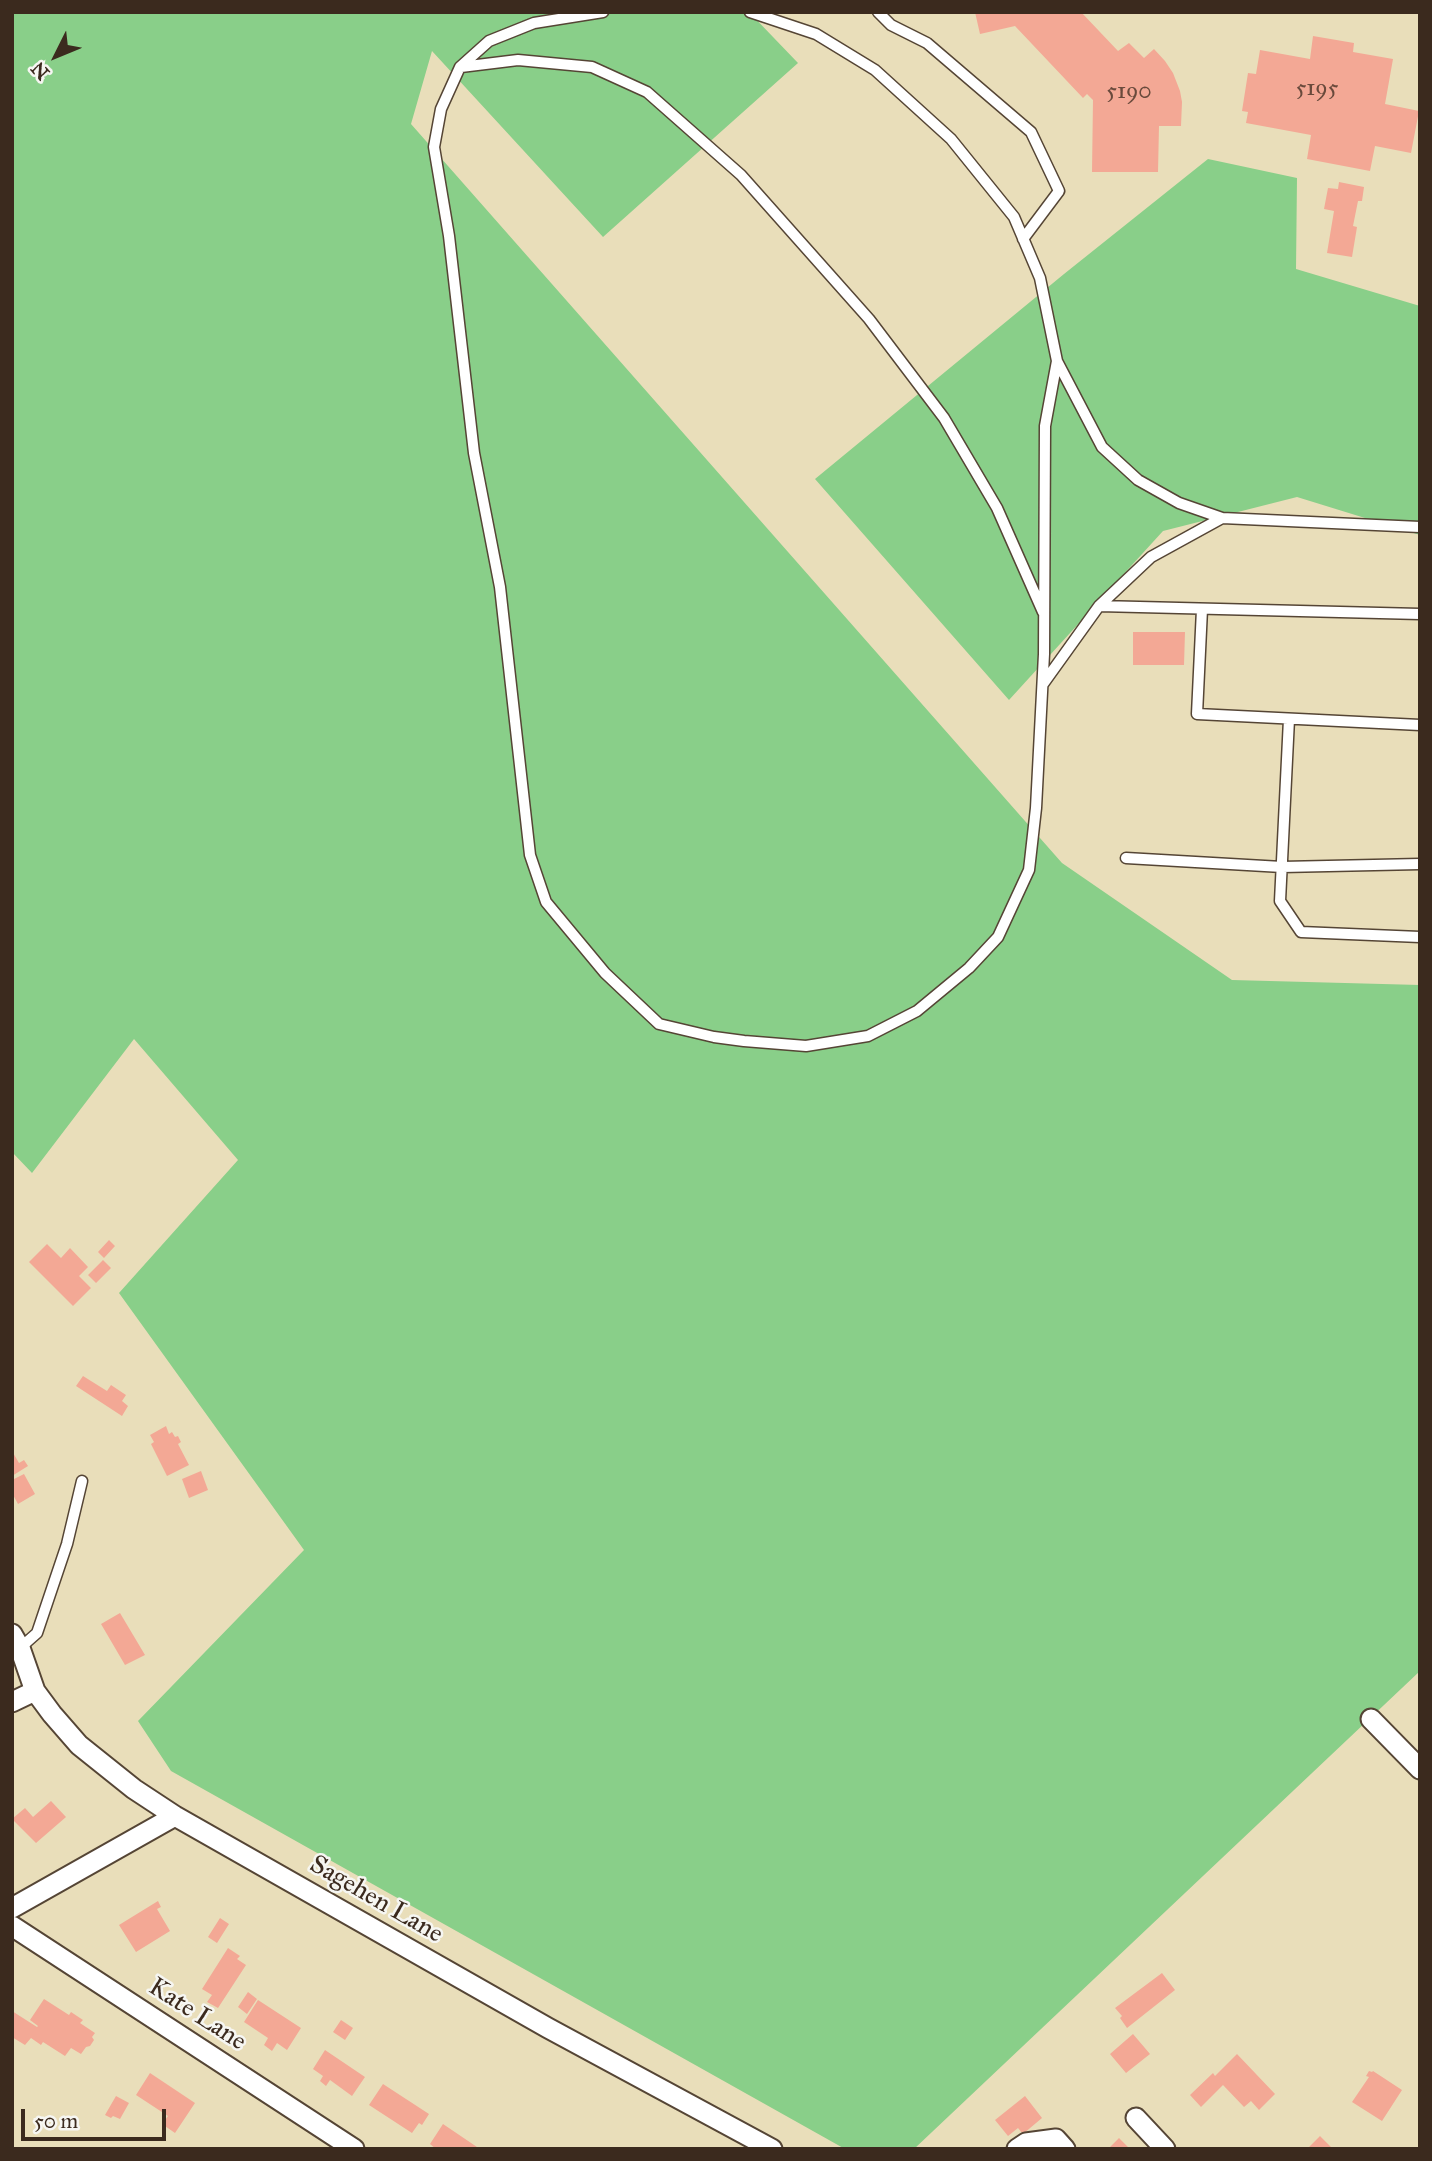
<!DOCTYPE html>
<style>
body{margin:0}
#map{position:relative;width:1432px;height:2161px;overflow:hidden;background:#e9deba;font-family:"IM FELL Great Primer",serif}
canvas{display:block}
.frame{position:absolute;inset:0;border:14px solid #3b2a1e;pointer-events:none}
.north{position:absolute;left:21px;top:21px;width:70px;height:70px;-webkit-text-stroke:5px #f6f6f2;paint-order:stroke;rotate:227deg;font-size:19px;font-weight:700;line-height:28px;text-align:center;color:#3b2a1e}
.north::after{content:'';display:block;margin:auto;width:24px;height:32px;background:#3b2a1e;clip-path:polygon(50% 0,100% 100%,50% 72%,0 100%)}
.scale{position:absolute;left:21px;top:2109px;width:145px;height:32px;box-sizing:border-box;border:4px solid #3b2a1e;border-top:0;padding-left:9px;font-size:21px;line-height:24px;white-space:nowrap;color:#3b2a1e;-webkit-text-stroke:5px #f6f6f2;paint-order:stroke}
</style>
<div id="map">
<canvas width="1432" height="2161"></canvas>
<div class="frame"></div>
<div class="north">N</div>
<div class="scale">50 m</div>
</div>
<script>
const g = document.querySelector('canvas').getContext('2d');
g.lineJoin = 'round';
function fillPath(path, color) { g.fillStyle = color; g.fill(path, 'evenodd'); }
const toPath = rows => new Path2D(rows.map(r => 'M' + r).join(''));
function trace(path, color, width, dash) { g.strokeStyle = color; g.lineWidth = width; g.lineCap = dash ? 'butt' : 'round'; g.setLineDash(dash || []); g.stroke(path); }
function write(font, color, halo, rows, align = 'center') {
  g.font = font + ' "IM FELL Great Primer",serif'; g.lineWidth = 5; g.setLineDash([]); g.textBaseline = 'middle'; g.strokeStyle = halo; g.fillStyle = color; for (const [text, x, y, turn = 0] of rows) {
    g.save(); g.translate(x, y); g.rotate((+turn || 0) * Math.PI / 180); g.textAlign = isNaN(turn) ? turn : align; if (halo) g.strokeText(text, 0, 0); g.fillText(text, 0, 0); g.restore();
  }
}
fillPath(toPath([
 [12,12,749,12,798,63,603,237,432,51,411,124,1062,863,1232,980,1420,985,1420,1671,914,2149,845,2149,171,1771,138,1721,304,1550,119,1293,238,1160,134,1039,32,1173,12,1152],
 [1208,159,1297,178,1296,269,1420,306,1420,535,1297,497,1163,531,1009,700,815,479,1064,274]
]), '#89cf89');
fillPath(toPath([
 [975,12,1081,12,1118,51,1129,43,1144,58,1154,49,1165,61,1173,73,1180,91,1182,102,1181,126,1159,126,1158,172,1092,172,1093,100,1087,94,1083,98,1015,26,980,34],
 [1313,36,1354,43,1353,52,1393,59,1385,104,1419,111,1411,153,1375,146,1370,171,1307,159,1311,135,1246,123,1248,112,1242,111,1248,73,1256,74,1260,50,1310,59],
 [1339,182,1364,187,1362,201,1358,201,1353,226,1357,227,1352,257,1327,253,1334,211,1324,209,1328,188,1338,189],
 [1133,632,1185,632,1184,665,1133,665],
 [109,1240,115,1246,104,1258,98,1252],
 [47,1244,61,1258,70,1248,88,1267,79,1276,91,1288,73,1306,29,1262],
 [103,1260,111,1268,96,1283,88,1275],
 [83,1376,107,1391,111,1385,126,1395,122,1401,128,1406,122,1416,76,1386],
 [166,1426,169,1434,172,1432,175,1437,178,1436,181,1442,178,1444,189,1465,167,1476,151,1444,154,1442,150,1435],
 [12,1451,19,1463,24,1460,28,1466,12,1476],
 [201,1471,208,1490,189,1498,182,1479],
 [24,1474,35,1494,18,1504,12,1493,12,1480],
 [120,1613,145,1655,125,1665,101,1624],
 [51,1801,66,1817,36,1843,12,1819,25,1808,33,1817],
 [158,1901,161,1907,157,1909,170,1931,136,1952,119,1925],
 [220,1918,229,1924,217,1943,208,1937],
 [228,1948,240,1956,237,1959,246,1965,218,2008,207,2002,212,1995,202,1989],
 [1162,1973,1175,1990,1127,2028,1120,2018,1122,2016,1115,2008],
 [248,1992,257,1999,247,2014,238,2007],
 [44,1999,69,2015,71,2012,83,2020,80,2023,95,2033,92,2037,94,2040,90,2046,86,2047,81,2054,71,2048,65,2056,43,2042,41,2045,31,2038,25,2045,12,2037,12,2011,37,2027,38,2026,30,2020],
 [258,2000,301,2028,287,2050,277,2043,272,2051,264,2045,268,2038,244,2022],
 [341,2020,353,2028,345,2040,333,2032],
 [1133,2034,1150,2054,1126,2073,1110,2054],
 [325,2050,365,2077,352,2096,330,2080,326,2086,320,2081,323,2076,313,2069],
 [1237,2054,1275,2094,1259,2110,1251,2101,1244,2107,1223,2085,1201,2107,1190,2095,1213,2073,1215,2076],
 [1369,2071,1372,2072,1373,2071,1402,2090,1382,2121,1352,2102,1369,2077,1366,2076],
 [150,2073,195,2103,175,2133,162,2124,168,2116,136,2095],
 [383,2084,429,2114,422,2125,419,2123,412,2133,369,2105],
 [116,2096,129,2103,120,2119,113,2116,111,2118,105,2115],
 [1025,2096,1042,2118,1023,2134,1018,2128,1008,2136,995,2120],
 [443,2124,477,2147,475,2149,436,2149,430,2144],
 [1320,2136,1333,2149,1307,2149],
 [1119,2138,1130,2149,1108,2149]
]), '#f3a895');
const lane = toPath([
 [603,12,534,23,489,41,460,67,441,109,434,147,449,236,474,453,500,587,530,855,546,902,605,973,659,1024,714,1037,744,1041,806,1046,868,1036,917,1011,969,968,998,937,1029,870,1036,808,1044,654,1045,426,1057,361],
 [750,12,816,34,875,70,951,139,1014,217,1040,278,1057,361,1102,447,1138,480,1179,503,1222,518,1420,527],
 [878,12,891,25,927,43,1031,132,1059,191,1023,239],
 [461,67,518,60,592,67,647,92,741,175,869,319,944,418,997,508,1043,612],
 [1099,606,1420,614],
 [1202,609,1197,714,1420,725],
 [1043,684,1099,606,1151,557,1222,518],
 [1289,719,1280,901,1301,932,1420,937],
 [1126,858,1282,867,1420,864],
 [20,1648,37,1633,67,1544,82,1481]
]);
const street = toPath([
 [12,1634,20,1648,35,1691,52,1714,79,1745,134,1789,175,1816,548,2028,772,2149],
 [12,1702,35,1691],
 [1371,1719,1420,1769],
 [12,1908,175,1816],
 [12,1926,354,2149],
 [1136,2118,1165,2149],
 [1017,2149,1026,2143,1056,2139,1065,2149]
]);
trace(lane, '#554535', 13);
trace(street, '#554535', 23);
trace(lane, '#fff', 10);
trace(street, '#fff', 19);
write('23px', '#694a3c', null, [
 ["5195",1317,89],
 ["5190",1129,92]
]);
write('26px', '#3b2a1e', '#f6f6f2', [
 ["Sagehen Lane",376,1900,30],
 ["Kate Lane",197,2015,33]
]);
</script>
